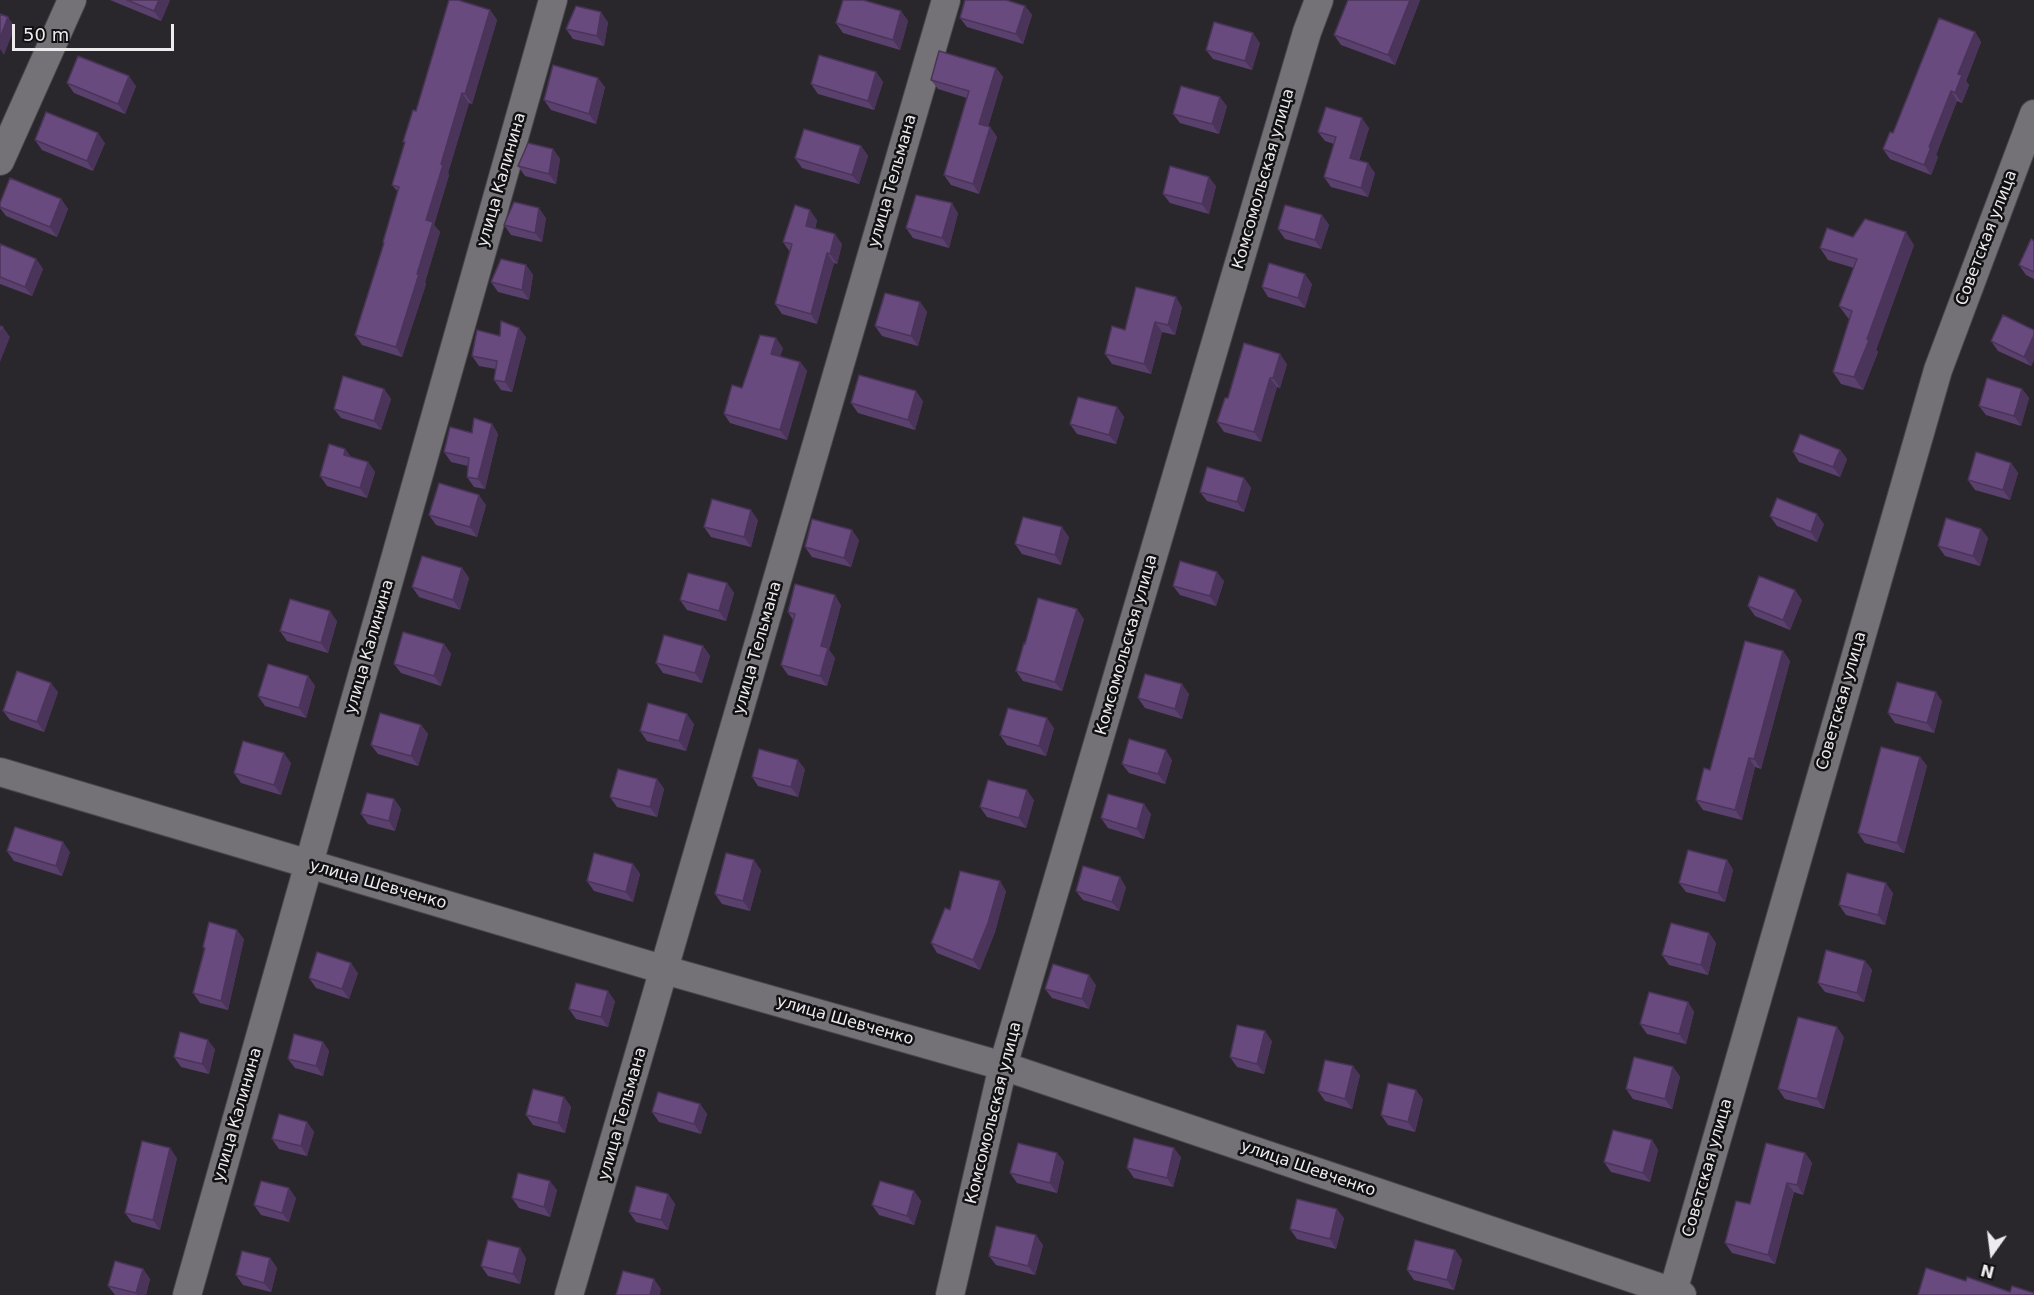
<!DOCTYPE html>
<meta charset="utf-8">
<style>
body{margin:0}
#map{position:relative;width:2034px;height:1295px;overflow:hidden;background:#29272c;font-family:"DejaVu Sans",sans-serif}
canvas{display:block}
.north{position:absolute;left:1962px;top:1223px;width:60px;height:60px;-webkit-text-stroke:4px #111113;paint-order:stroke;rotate:194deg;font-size:16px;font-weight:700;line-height:24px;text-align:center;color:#edebee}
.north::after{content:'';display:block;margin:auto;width:21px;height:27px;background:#edebee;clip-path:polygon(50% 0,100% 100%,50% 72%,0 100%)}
.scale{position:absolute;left:12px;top:24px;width:162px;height:27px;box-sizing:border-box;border:3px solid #edebee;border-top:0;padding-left:8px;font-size:18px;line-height:21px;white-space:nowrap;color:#edebee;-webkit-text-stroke:4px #111113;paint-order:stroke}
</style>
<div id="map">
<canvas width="2034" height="1295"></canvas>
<div class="north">N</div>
<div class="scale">50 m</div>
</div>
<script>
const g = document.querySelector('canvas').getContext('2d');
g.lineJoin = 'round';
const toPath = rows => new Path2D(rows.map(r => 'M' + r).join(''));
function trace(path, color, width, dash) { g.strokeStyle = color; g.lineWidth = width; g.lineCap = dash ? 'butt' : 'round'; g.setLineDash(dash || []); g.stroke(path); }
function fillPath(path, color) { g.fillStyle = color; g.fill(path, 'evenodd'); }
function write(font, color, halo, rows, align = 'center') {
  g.font = font + ' "DejaVu Sans",sans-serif'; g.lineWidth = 5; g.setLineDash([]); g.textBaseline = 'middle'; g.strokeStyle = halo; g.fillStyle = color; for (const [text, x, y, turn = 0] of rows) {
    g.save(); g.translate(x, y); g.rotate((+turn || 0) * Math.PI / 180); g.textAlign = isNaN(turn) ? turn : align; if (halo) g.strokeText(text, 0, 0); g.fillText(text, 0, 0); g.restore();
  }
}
const minor = toPath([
 [0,161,72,0],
 [0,772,665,970,1003,1066,1682,1295],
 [187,1295,553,0],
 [569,1295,946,0],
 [950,1295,1003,1066,1307,32,1319,0],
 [1672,1295,1938,370,2034,114]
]);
trace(minor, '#474548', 30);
trace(minor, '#747277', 28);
fillPath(toPath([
 [110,0,170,0,161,21],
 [1348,0,1420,0,1395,65,1341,45,1334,35],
 [1025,6,1032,15,1023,44,967,27,960,18],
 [490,10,497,20,472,104,469,103,448,173,449,175,434,225,440,232,425,282,426,284,402,357,362,345,355,335,384,244,383,242,398,192,392,185,405,144,403,142],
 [901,11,908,21,900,50,843,33,836,23],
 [608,22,604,46,573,39,566,29],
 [1975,32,1981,42,1966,81,1969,85,1962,103,1957,101,1936,155,1938,157,1931,175,1890,159,1883,149,1893,133],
 [1260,43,1252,70,1213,59,1206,50],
 [996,68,1003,77,988,127,990,127,997,137,979,194,951,185,944,175,967,98,938,89,931,80],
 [876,72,883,82,874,110,818,94,811,84],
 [67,83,136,86,125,114,74,93],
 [605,87,596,124,551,110,544,100],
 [1227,106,1219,134,1180,123,1173,114],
 [1369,128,1359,161,1375,173,1368,197,1331,187,1324,177,1334,144,1325,141,1318,132],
 [35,140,105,143,93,171,42,150],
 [861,146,868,156,859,184,802,168,795,158],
 [553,149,560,159,556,184,525,176,518,166],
 [1216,186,1209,214,1170,203,1163,194],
 [61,199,68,209,57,237,6,216,0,208,0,203],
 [958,213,949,248,913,238,906,228],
 [1322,215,1329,225,1321,249,1285,239,1278,229],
 [546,218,542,242,511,235,504,225],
 [817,220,815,229,842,244,837,264,834,263,817,324,782,314,775,304,790,252,783,242],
 [1853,237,1914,245,1876,350,1878,352,1863,390,1841,384,1833,372,1850,319,1848,318,1839,306,1854,268,1828,260,1820,248],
 [2034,241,2034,279,2026,275,2019,265],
 [0,244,36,259,43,269,32,296,0,284],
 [526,265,533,275,529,300,498,292,491,282],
 [1312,284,1305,308,1268,297,1262,287],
 [920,302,927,312,918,346,882,336,875,326],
 [1182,307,1175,335,1162,332,1151,374,1112,364,1105,354,1125,330],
 [2034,330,2034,360,2031,366,1998,351,1991,341],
 [500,336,526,337,512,392,501,390,494,380,496,369,479,366,472,356],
 [783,348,780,356,800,362,807,371,787,440,730,423,724,414,742,388],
 [1287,364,1280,388,1277,387,1261,442,1224,432,1217,422,1228,398],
 [384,389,391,399,381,430,341,418,334,409],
 [2022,389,2029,398,2021,426,1986,415,1979,406],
 [923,401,915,430,858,413,851,403],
 [1117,407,1124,417,1116,444,1077,434,1070,424],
 [492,424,498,434,485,489,474,487,467,477,468,466,451,462,444,452,472,433],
 [345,449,351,457,368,462,375,472,367,498,327,486,320,476],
 [1840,450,1847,459,1840,477,1799,462,1793,452],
 [2011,463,2018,473,2010,500,1975,490,1968,480],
 [1244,478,1251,488,1244,512,1207,501,1200,492],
 [486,505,477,537,436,525,429,515],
 [1770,516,1824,524,1817,542,1777,526],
 [758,520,751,547,711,537,704,527],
 [1981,529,1988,538,1980,566,1945,556,1938,546],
 [1069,537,1061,565,1022,554,1015,544],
 [859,540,851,567,812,557,805,547],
 [462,568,469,578,460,610,419,597,412,587],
 [1224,581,1216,606,1180,595,1173,586],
 [727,583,734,593,726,621,687,610,680,600],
 [1802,600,1790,630,1755,616,1748,606],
 [841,605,829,650,835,658,827,686,788,675,781,665,793,620,788,612],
 [1084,619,1062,691,1023,681,1016,671,1025,644],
 [337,621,328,653,287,641,280,631],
 [444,644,451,654,441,686,401,673,394,664],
 [703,646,710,656,702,683,663,673,656,663],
 [1783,651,1790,661,1761,769,1755,767,1742,820,1703,810,1696,800,1710,770],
 [308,676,315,686,306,718,265,706,258,696],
 [58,692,44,732,10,720,3,711],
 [1189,694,1182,719,1145,708,1138,698],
 [1942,701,1934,733,1895,723,1888,713],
 [694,724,686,751,647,741,640,731],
 [421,725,428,734,418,766,378,754,371,745],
 [1054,728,1046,756,1007,745,1000,735],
 [1920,757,1927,766,1904,853,1865,843,1858,833],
 [1172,760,1165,784,1129,773,1122,764],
 [291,763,281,795,241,783,234,773],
 [805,769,798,797,758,786,752,777],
 [657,779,664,789,657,817,617,807,610,797],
 [394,799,401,809,395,831,368,824,361,814],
 [1034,800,1026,828,987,817,980,807],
 [1151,814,1144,839,1108,828,1101,818],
 [7,851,70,852,62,876,14,861],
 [1727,860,1733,870,1725,902,1686,892,1679,883],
 [633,864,640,874,633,902,594,891,587,881],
 [761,870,750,911,722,904,715,894],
 [1126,887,1119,911,1083,900,1076,891],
 [1006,891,995,932,980,970,937,953,931,943,950,910],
 [1893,893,1885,925,1846,915,1839,905],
 [1709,933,1716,943,1708,975,1669,965,1662,955],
 [244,939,228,1010,200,1003,193,993,204,949,203,947],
 [1865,961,1872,970,1864,1002,1825,992,1818,983],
 [358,973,349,999,316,988,309,978],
 [1096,985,1089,1009,1052,998,1045,989],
 [615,1001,608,1027,576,1019,569,1009],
 [1688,1002,1694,1012,1686,1044,1647,1034,1640,1024],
 [1844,1037,1824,1109,1785,1099,1778,1089],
 [1272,1041,1264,1074,1237,1067,1230,1057],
 [323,1042,329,1051,323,1076,295,1068,288,1059],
 [215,1049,209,1074,181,1067,174,1057],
 [1673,1067,1680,1077,1672,1109,1633,1099,1626,1089],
 [1360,1075,1352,1109,1325,1101,1318,1091],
 [564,1097,571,1107,565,1133,533,1125,526,1115],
 [1423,1099,1415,1132,1388,1125,1381,1115],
 [700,1104,707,1114,701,1134,659,1122,652,1112],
 [307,1122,314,1132,307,1156,279,1149,272,1139],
 [1652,1140,1658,1150,1650,1182,1611,1172,1604,1162],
 [1057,1153,1064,1162,1057,1193,1017,1183,1010,1173],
 [1805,1153,1812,1163,1803,1195,1794,1192,1775,1264,1732,1253,1725,1243,1750,1204],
 [1181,1157,1173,1187,1134,1178,1127,1168],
 [177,1158,160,1230,132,1222,125,1213],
 [557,1190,550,1217,519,1208,512,1198],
 [914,1191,921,1201,914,1225,879,1215,872,1205],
 [668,1194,675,1204,668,1230,636,1222,629,1212],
 [296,1198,289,1222,261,1215,254,1205],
 [1344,1218,1336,1249,1297,1239,1290,1229],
 [1043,1245,1035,1275,996,1265,989,1256],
 [1455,1250,1462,1260,1454,1290,1414,1280,1407,1270],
 [270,1258,277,1268,271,1292,243,1285,236,1275],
 [526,1258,520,1284,488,1276,481,1266],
 [143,1269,150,1279,146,1295,115,1295,108,1286]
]), '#5a406d');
fillPath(toPath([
 [159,0,170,0,161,21,154,11],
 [1410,0,1420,0,1395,65,1388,55],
 [1025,6,1032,15,1023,44,1016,34],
 [490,10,497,20,472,104,465,94],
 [901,11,908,21,900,50,893,40],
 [601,12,608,22,604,46,597,36],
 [8,17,15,27,4,55,0,49,0,38],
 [1975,32,1981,42,1966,81,1969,85,1962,103,1955,93,1958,74],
 [1253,33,1260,43,1252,70,1245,61],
 [996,68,1003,77,986,134,979,124],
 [876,72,883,82,874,110,868,101],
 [129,76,136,86,125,114,118,104],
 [598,78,605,87,596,124,589,114],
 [1951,91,1957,101,1936,155,1938,157,1931,175,1924,165,1929,147],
 [462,93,469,103,448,173,449,175,434,225,440,232,425,282,426,284,402,357,396,347,417,274,426,220,441,164],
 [1220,97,1227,106,1219,134,1212,124],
 [1362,118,1369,128,1357,168,1350,158],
 [990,127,997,137,979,194,973,184],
 [98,133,105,143,93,171,87,161],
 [861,146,868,156,859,184,852,175],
 [553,149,560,159,556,184,549,174],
 [1368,163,1375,173,1368,197,1361,188],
 [1209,177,1216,186,1209,214,1202,204],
 [61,199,68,209,57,237,50,227],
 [952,203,958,213,949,248,942,238],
 [539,208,546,218,542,242,535,233],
 [810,210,817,220,813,236,806,226],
 [1322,215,1329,225,1321,249,1315,240],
 [1906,232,1914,245,1876,350,1878,352,1863,390,1854,377],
 [835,234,842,244,837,264,830,254],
 [827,253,834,263,817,324,811,314],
 [36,259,43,269,32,296,25,287],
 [526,265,533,275,529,300,522,290],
 [1305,274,1312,284,1305,308,1298,298],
 [1176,297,1182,307,1175,335,1168,325],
 [920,302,927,312,918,346,911,336],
 [1155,322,1162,332,1151,374,1144,364],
 [3,327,10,337,0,362,0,335],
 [519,328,526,337,512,392,505,382],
 [2034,335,2034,360,2031,366,2024,357],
 [776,338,783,348,778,363,771,354],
 [1280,354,1287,364,1280,388,1273,378],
 [800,362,807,371,787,440,780,430],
 [1270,378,1277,387,1261,442,1254,432],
 [384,389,391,399,381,430,374,421],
 [2022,389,2029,398,2021,426,2014,416],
 [916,391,923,401,915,430,908,420],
 [1117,407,1124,417,1116,444,1109,435],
 [492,424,498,434,485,489,478,479],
 [345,449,352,459,344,455],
 [1840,450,1847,459,1840,477,1833,467],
 [368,462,375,472,367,498,360,488],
 [2011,463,2018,473,2010,500,2003,490],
 [1244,478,1251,488,1244,512,1237,502],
 [479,495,486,505,477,537,470,527],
 [751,510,758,520,751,547,744,537],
 [1817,514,1824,524,1817,542,1811,532],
 [1062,527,1069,537,1061,565,1055,555],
 [1981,529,1988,538,1980,566,1973,556],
 [852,530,859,540,851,567,844,558],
 [462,568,469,578,460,610,453,600],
 [1217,572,1224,581,1216,606,1210,596],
 [727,583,734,593,726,621,719,611],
 [1795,590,1802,600,1790,630,1783,620],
 [835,595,841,605,829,650,835,658,827,686,820,676,821,646],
 [1077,609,1084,619,1062,691,1055,682],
 [330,611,337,621,328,653,321,643],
 [444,644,451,654,441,686,434,676],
 [703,646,710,656,702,683,695,673],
 [1783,651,1790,661,1761,769,1754,759],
 [308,676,315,686,306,718,299,708],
 [51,683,58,692,44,732,37,722],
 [1182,684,1189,694,1182,719,1175,709],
 [1936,692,1942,701,1934,733,1927,723],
 [687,714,694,724,686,751,679,741],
 [1047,718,1054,728,1046,756,1039,746],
 [421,725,428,734,418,766,411,756],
 [1166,750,1172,760,1165,784,1158,774],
 [284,753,291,763,281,795,274,785],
 [1920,757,1927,766,1904,853,1897,843],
 [1749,758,1755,767,1742,820,1735,810],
 [798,760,805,769,798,797,791,787],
 [657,779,664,789,657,817,650,807],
 [1027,790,1034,800,1026,828,1019,818],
 [394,799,401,809,395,831,389,821],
 [1144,804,1151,814,1144,839,1137,829],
 [63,842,70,852,62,876,56,866],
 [754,860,761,870,750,911,743,901],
 [1727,860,1733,870,1725,902,1718,893],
 [633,864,640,874,633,902,626,892],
 [1120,877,1126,887,1119,911,1112,902],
 [1000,881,1006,891,995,932,980,970,973,960],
 [1886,883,1893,893,1885,925,1878,915],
 [237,930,244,939,228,1010,221,1001],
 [1709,933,1716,943,1708,975,1701,965],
 [1865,961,1872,970,1864,1002,1857,993],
 [351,963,358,973,349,999,342,989],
 [1089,975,1096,985,1089,1009,1082,999],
 [608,991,615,1001,608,1027,601,1017],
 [1688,1002,1694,1012,1686,1044,1679,1034],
 [1837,1027,1844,1037,1824,1109,1817,1099],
 [1265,1031,1272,1041,1264,1074,1257,1064],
 [208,1040,215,1049,209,1074,202,1064],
 [323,1042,329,1051,323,1076,316,1066],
 [1353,1066,1360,1075,1352,1109,1345,1099],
 [1673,1067,1680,1077,1672,1109,1665,1099],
 [1416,1090,1423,1099,1415,1132,1408,1122],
 [564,1097,571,1107,565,1133,558,1123],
 [700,1104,707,1114,701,1134,694,1124],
 [307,1122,314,1132,307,1156,301,1146],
 [1652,1140,1658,1150,1650,1182,1643,1173],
 [170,1148,177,1158,160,1230,153,1220],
 [1174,1148,1181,1157,1173,1187,1167,1178],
 [1057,1153,1064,1162,1057,1193,1050,1183],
 [1805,1153,1812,1163,1803,1195,1797,1185],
 [550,1181,557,1190,550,1217,544,1207],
 [1787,1183,1794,1192,1775,1264,1768,1255],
 [289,1188,296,1198,289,1222,282,1213],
 [914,1191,921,1201,914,1225,907,1216],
 [668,1194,675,1204,668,1230,661,1220],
 [1337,1209,1344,1218,1336,1249,1330,1239],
 [1036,1235,1043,1245,1035,1275,1028,1266],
 [520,1248,526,1258,520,1284,513,1274],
 [1455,1250,1462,1260,1454,1290,1447,1280],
 [270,1258,277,1268,271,1292,264,1283],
 [143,1269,150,1279,146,1295,138,1295,136,1293],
 [654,1279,661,1289,660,1295,650,1295]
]), '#4a3459');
const building = toPath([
 [127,0,159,0,154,11,127,0],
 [449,0,458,0,490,10,465,94,462,93,441,164,443,165,426,220,433,222,417,274,419,274,396,347,355,335,384,243,383,242,399,187,392,185,405,142,403,142,413,110,416,111,449,0],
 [843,0,863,0,901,11,893,40,836,23,843,0],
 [965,0,1006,0,1025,6,1016,34,960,18,965,0],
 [1348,0,1410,0,1388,55,1334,35,1348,0],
 [576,6,601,12,597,36,566,29,576,6],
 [0,14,8,17,0,38,0,14],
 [1939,18,1975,32,1958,74,1962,75,1955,93,1951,91,1929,147,1931,147,1924,165,1883,149,1890,132,1893,133,1939,18],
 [1214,22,1253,33,1245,61,1206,50,1214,22],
 [939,51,996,68,979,124,990,127,973,184,944,175,969,91,931,80,939,51],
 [819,55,876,72,868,101,811,84,819,55],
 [78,56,129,76,118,104,67,83,78,56],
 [553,65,598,78,589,114,544,100,553,65],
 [1181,86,1220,97,1212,124,1173,114,1181,86],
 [1326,107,1362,118,1350,158,1368,163,1361,188,1324,177,1336,137,1318,132,1326,107],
 [46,112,98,133,87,161,35,140,46,112],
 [804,129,861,146,852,175,795,158,804,129],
 [528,143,553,149,549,174,518,166,528,143],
 [1170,166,1209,177,1202,204,1163,194,1170,166],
 [10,178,61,199,50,227,0,207,0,203,10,178],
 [916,195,952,203,942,238,906,228,916,195],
 [514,202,539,208,535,233,504,225,514,202],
 [795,205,810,210,806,226,835,234,830,254,827,253,811,314,775,304,792,244,783,242,795,205],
 [1285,205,1322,215,1315,240,1278,229,1285,205],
 [1865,219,1906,232,1867,339,1869,340,1854,377,1833,372,1852,311,1839,306,1857,259,1820,248,1827,228,1853,237,1865,219],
 [2031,239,2034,241,2034,272,2019,265,2031,239],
 [0,244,36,259,25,287,0,277,0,244],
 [501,259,526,265,522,290,491,282,501,259],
 [1269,263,1305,274,1298,298,1262,287,1269,263],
 [1136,287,1176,297,1168,325,1155,322,1144,364,1105,354,1112,326,1125,330,1136,287],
 [885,293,920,302,911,336,875,326,885,293],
 [2003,315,2034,330,2034,335,2024,357,1991,341,2003,315],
 [501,321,519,328,505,382,494,380,497,361,472,356,477,330,500,336,501,321],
 [0,326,3,327,0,335,0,326],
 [760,335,776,338,771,354,800,362,780,430,724,414,732,385,742,388,760,335],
 [1244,343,1280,354,1273,378,1270,378,1254,432,1217,422,1225,398,1228,398,1244,343],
 [859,375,916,391,908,420,851,403,859,375],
 [343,376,384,389,374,421,334,409,343,376],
 [1987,378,2022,389,2014,416,1979,406,1987,378],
 [1078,397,1117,407,1109,435,1070,424,1078,397],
 [474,418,492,424,478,479,467,477,469,458,444,452,450,427,472,433,474,418],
 [1800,434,1840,450,1833,467,1793,452,1800,434],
 [329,444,345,449,344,455,368,462,360,488,320,476,329,444],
 [1976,452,2011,463,2003,490,1968,480,1976,452],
 [1207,467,1244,478,1237,502,1200,492,1207,467],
 [439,483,479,495,470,527,429,515,439,483],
 [1777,498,1817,514,1811,532,1770,516,1777,498],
 [712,499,751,510,744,537,704,527,712,499],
 [1023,517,1062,527,1055,555,1015,544,1023,517],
 [1946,518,1981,529,1973,556,1938,546,1946,518],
 [812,519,852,530,844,558,805,547,812,519],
 [422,556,462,568,453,600,412,587,422,556],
 [1180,561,1217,572,1210,596,1173,586,1180,561],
 [688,573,727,583,719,611,680,600,688,573],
 [1759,576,1795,590,1783,620,1748,606,1759,576],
 [795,584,835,595,821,646,828,648,820,676,781,665,795,614,788,612,795,584],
 [1038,598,1077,609,1055,682,1016,671,1024,643,1025,644,1038,598],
 [290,599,330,611,321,643,280,631,290,599],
 [403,632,444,644,434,676,394,664,403,632],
 [664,635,703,646,695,673,656,663,664,635],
 [1745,641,1783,651,1754,759,1749,758,1735,810,1696,800,1704,768,1710,770,1745,641],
 [268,664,308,676,299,708,258,696,268,664],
 [17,671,51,683,37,722,3,711,17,671],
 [1145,674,1182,684,1175,709,1138,698,1145,674],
 [1897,682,1936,692,1927,723,1888,713,1897,682],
 [648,703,687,714,679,741,640,731,648,703],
 [1008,708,1047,718,1039,746,1000,735,1008,708],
 [380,713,421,725,411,756,371,745,380,713],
 [1129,739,1166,750,1158,774,1122,764,1129,739],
 [243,741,284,753,274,785,234,773,243,741],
 [1881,747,1920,757,1897,843,1858,833,1881,747],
 [759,749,798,760,791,787,752,777,759,749],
 [618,769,657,779,650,807,610,797,618,769],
 [988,780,1027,790,1019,818,980,807,988,780],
 [367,793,394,799,389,821,361,814,367,793],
 [1108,794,1144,804,1137,829,1101,818,1108,794],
 [15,827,63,842,56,866,7,851,15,827],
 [1688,850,1727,860,1718,893,1679,883,1688,850],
 [594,853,633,864,626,892,587,881,594,853],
 [726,853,754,860,743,901,715,894,726,853],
 [1083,866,1120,877,1112,902,1076,891,1083,866],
 [960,871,1000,881,988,923,973,960,931,943,945,908,950,910,960,871],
 [1847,873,1886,883,1878,915,1839,905,1847,873],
 [209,922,237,930,221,1001,193,993,205,948,203,947,209,922],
 [1671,923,1709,933,1701,965,1662,955,1671,923],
 [1826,950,1865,961,1857,993,1818,983,1826,950],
 [317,952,351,963,342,989,309,978,317,952],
 [1053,964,1089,975,1082,999,1045,989,1053,964],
 [576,983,608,991,601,1017,569,1009,576,983],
 [1649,992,1688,1002,1679,1034,1640,1024,1649,992],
 [1798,1017,1837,1027,1817,1099,1778,1089,1798,1017],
 [1237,1025,1265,1031,1257,1064,1230,1057,1237,1025],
 [180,1032,208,1040,202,1064,174,1057,180,1032],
 [294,1034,323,1042,316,1066,288,1059,294,1034],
 [1634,1057,1673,1067,1665,1099,1626,1089,1634,1057],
 [1325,1060,1353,1066,1345,1099,1318,1091,1325,1060],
 [1388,1083,1416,1090,1408,1122,1381,1115,1388,1083],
 [533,1089,564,1097,558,1123,526,1115,533,1089],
 [658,1092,700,1104,694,1124,652,1112,658,1092],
 [279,1114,307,1122,301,1146,272,1139,279,1114],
 [1613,1130,1652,1140,1643,1173,1604,1162,1613,1130],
 [1134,1138,1174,1148,1167,1178,1127,1168,1134,1138],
 [142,1141,170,1148,153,1220,125,1213,142,1141],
 [1018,1143,1057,1153,1050,1183,1010,1173,1018,1143],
 [1766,1143,1805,1153,1797,1185,1787,1183,1768,1255,1725,1243,1736,1201,1750,1204,1766,1143],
 [518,1173,550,1181,544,1207,512,1198,518,1173],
 [261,1181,289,1188,282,1213,254,1205,261,1181],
 [880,1181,914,1191,907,1216,872,1205,880,1181],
 [636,1186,668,1194,661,1220,629,1212,636,1186],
 [1297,1199,1337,1209,1330,1239,1290,1229,1297,1199],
 [996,1226,1036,1235,1028,1266,989,1256,996,1226],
 [488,1240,520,1248,513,1274,481,1266,488,1240],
 [1415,1240,1455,1250,1447,1280,1407,1270,1415,1240],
 [242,1251,270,1258,264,1283,236,1275,242,1251],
 [115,1261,143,1269,136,1293,108,1286,115,1261],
 [1926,1268,1966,1281,1967,1277,2010,1292,2012,1286,2034,1293,2034,1295,1918,1295,1926,1268],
 [623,1271,654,1279,650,1295,616,1295,623,1271]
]);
fillPath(building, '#694a7f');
trace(building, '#4a3459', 1.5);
write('16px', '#edebee', '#111113', [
 ["Комсомольская улица",1264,179,-74],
 ["улица Калинина",502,180,-74],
 ["улица Тельмана",893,181,-74],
 ["Советская улица",1987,238,-69],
 ["Комсомольская улица",1127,645,-74],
 ["улица Калинина",370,647,-74],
 ["улица Тельмана",758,648,-74],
 ["Советская улица",1842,701,-74],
 ["улица Шевченко",378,885,16],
 ["улица Шевченко",845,1021,16],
 ["Комсомольская улица",994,1113,-76],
 ["улица Тельмана",623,1114,-74],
 ["улица Калинина",238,1115,-74],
 ["Советская улица",1708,1168,-74],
 ["улица Шевченко",1308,1169,19]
]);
</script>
